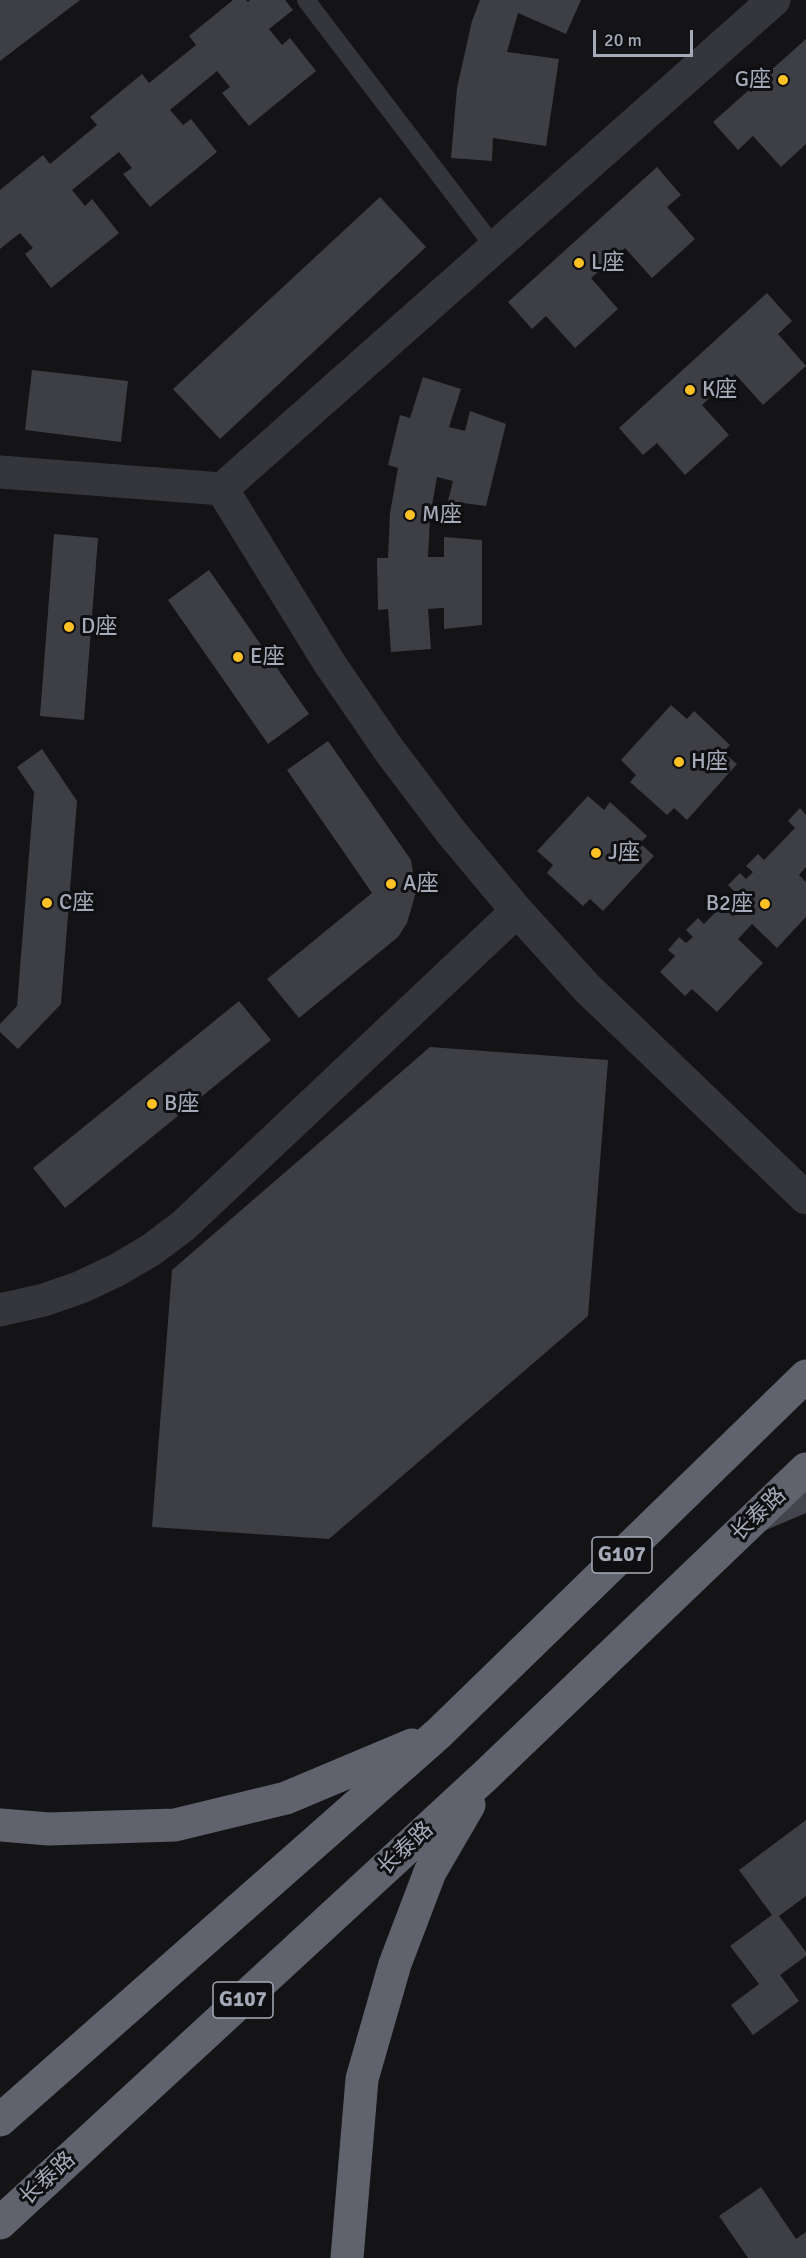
<!DOCTYPE html>
<meta charset="utf-8">
<style>
body{margin:0}
#map{position:relative;width:806px;height:2258px;overflow:hidden;background:#141416;font-family:Signika,sans-serif}
canvas{display:block}
.scale{position:absolute;left:593px;top:30px;width:100px;height:27px;box-sizing:border-box;border:3px solid #a5aab8;border-top:0;padding-left:8px;font-size:18px;line-height:21px;white-space:nowrap;color:#a5aab8;-webkit-text-stroke:4px #0f0f11;paint-order:stroke}
</style>
<div id="map">
<canvas width="806" height="2258"></canvas>
<div class="scale">20 m</div>
</div>
<script>
const g = document.querySelector('canvas').getContext('2d');
g.lineJoin = 'round';
function fillPath(path, color) { g.fillStyle = color; g.fill(path, 'evenodd'); }
const toPath = rows => new Path2D(rows.map(r => 'M' + r).join(''));
function trace(path, color, width, dash) { g.strokeStyle = color; g.lineWidth = width; g.lineCap = dash ? 'butt' : 'round'; g.setLineDash(dash || []); g.stroke(path); }
function write(font, color, halo, rows, align = 'center') {
  g.font = font + ' Signika,"Noto Sans SC",sans-serif'; g.lineWidth = 6; g.setLineDash([]); g.textBaseline = 'middle'; g.strokeStyle = halo; g.fillStyle = color; for (const [text, x, y, turn = 0] of rows) {
    g.save(); g.translate(x, y); g.rotate((+turn || 0) * Math.PI / 180); g.textAlign = isNaN(turn) ? turn : align; if (halo) g.strokeText(text, 0, 0); g.fillText(text, 0, 0); g.restore();
  }
}
fillPath(toPath([
 [0,0,80,0,0,61],
 [233,0,246,0,248,2,250,0,285,0,293,10,269,29,282,45,290,38,316,71,249,126,222,93,230,87,217,71,170,110,183,125,191,119,217,152,150,207,123,174,132,168,119,152,72,190,85,206,92,199,119,233,51,288,25,254,33,248,20,233,0,249,0,190,43,155,50,164,97,125,90,117,142,74,149,83,196,45,189,36],
 [480,0,581,0,566,34,518,13,507,52,559,59,546,146,493,138,492,161,451,158,457,88,472,21],
 [806,39,806,144,781,167,753,136,738,150,713,122],
 [657,167,681,195,667,207,695,239,652,278,625,248,591,278,618,309,575,348,546,316,532,329,508,302],
 [380,197,426,247,220,439,173,389],
 [767,293,792,321,778,334,806,366,763,405,735,374,702,405,729,435,685,475,657,443,643,455,619,428],
 [32,370,128,381,121,442,25,430],
 [423,377,461,389,449,427,465,431,470,411,506,424,486,506,448,501,453,481,437,477,430,517,428,557,444,557,444,537,482,540,482,625,444,629,444,608,428,609,431,649,391,652,388,609,378,610,377,558,388,558,390,513,398,468,388,465,400,415,410,418],
 [54,534,98,538,84,720,40,716],
 [209,570,309,714,268,744,168,600],
 [671,705,687,719,694,711,730,745,723,752,737,764,687,820,674,808,667,815,630,782,636,775,621,760],
 [328,741,411,860,416,892,407,923,398,937,299,1018,267,979,372,893,287,770],
 [42,749,77,801,61,1004,18,1049,0,1032,0,1024,17,1006,34,792,17,767],
 [588,796,604,810,610,802,647,836,640,843,654,856,603,911,590,899,583,906,547,873,553,865,537,851],
 [800,808,806,815,806,867,799,875,806,882,806,917,777,948,752,924,738,939,763,963,717,1012,692,989,685,996,660,972,675,956,668,950,679,937,686,943,693,937,686,930,698,918,704,924,735,892,728,885,740,873,746,879,753,872,746,866,758,854,764,860,795,828,788,821],
 [239,1001,271,1040,65,1208,33,1168],
 [430,1047,608,1060,588,1316,329,1539,152,1527,172,1270],
 [806,1820,806,1896,779,1916,806,1952,806,1956,780,1975,799,2001,753,2035,731,2005,759,1984,730,1946,772,1915,739,1870],
 [761,2187,796,2239,806,2232,806,2258,748,2258,719,2216]
]), '#3e3f44');
trace(toPath([
 [306,0,495,248]
]), '#35363c', 18);
trace(toPath([
 [774,0,222,489,330,664,389,750,451,832,517,911,587,988,806,1198],
 [0,472,222,489],
 [0,1310,44,1300,81,1287,117,1270,151,1250,183,1226,517,911]
]), '#35363c', 33);
trace(toPath([
 [759,1515,806,1495]
]), '#43444c', 33);
trace(toPath([
 [0,1825,49,1829,175,1825,286,1798,412,1745],
 [0,2120,439,1733,806,1376],
 [0,2223,485,1776,806,1469],
 [347,2258,362,2079,395,1964,430,1872,469,1805]
]), '#60636d', 33);
for (const [x, y, r, color] of [
 [783,80,6,"#ffc124"],
 [579,263,6,"#ffc124"],
 [690,390,6,"#ffc124"],
 [410,515,6,"#ffc124"],
 [69,627,6,"#ffc124"],
 [238,657,6,"#ffc124"],
 [679,762,6,"#ffc124"],
 [596,853,6,"#ffc124"],
 [391,884,6,"#ffc124"],
 [47,903,6,"#ffc124"],
 [765,904,6,"#ffc124"],
 [152,1104,6,"#ffc124"]
]) { const dot = new Path2D(); dot.arc(x, y, r, 0, 2 * Math.PI); g.fillStyle = color; g.fill(dot); trace(dot, '#0f0f11', 2); }
for (const [x, y, w] of [
 [622,1555,60],
 [243,2000,60]
]) { const box = new Path2D(); box.roundRect(x - w / 2, y - 18, w, 36, 4.5); g.fillStyle = '#0f0f11'; g.fill(box); trace(box, '#a5aab8', 1.5); }
write('bold 21px', '#a5aab8', null, [
 ["G107",622,1555],
 ["G107",243,2000]
]);
write('22px', '#a5aab8', '#0f0f11', [
 ["G座",771,80,"right"],
 ["L座",591,263],
 ["K座",702,390],
 ["M座",422,515],
 ["D座",81,627],
 ["E座",250,657],
 ["H座",691,762],
 ["J座",608,853],
 ["A座",403,884],
 ["C座",59,903],
 ["B2座",753,904,"right"],
 ["B座",164,1104]
], 'left');
write('22px', '#a5aab8', '#0f0f11', [
 ["长泰路",759,1515,-44],
 ["长泰路",406,1849,-43],
 ["长泰路",48,2179,-43]
]);
</script>
